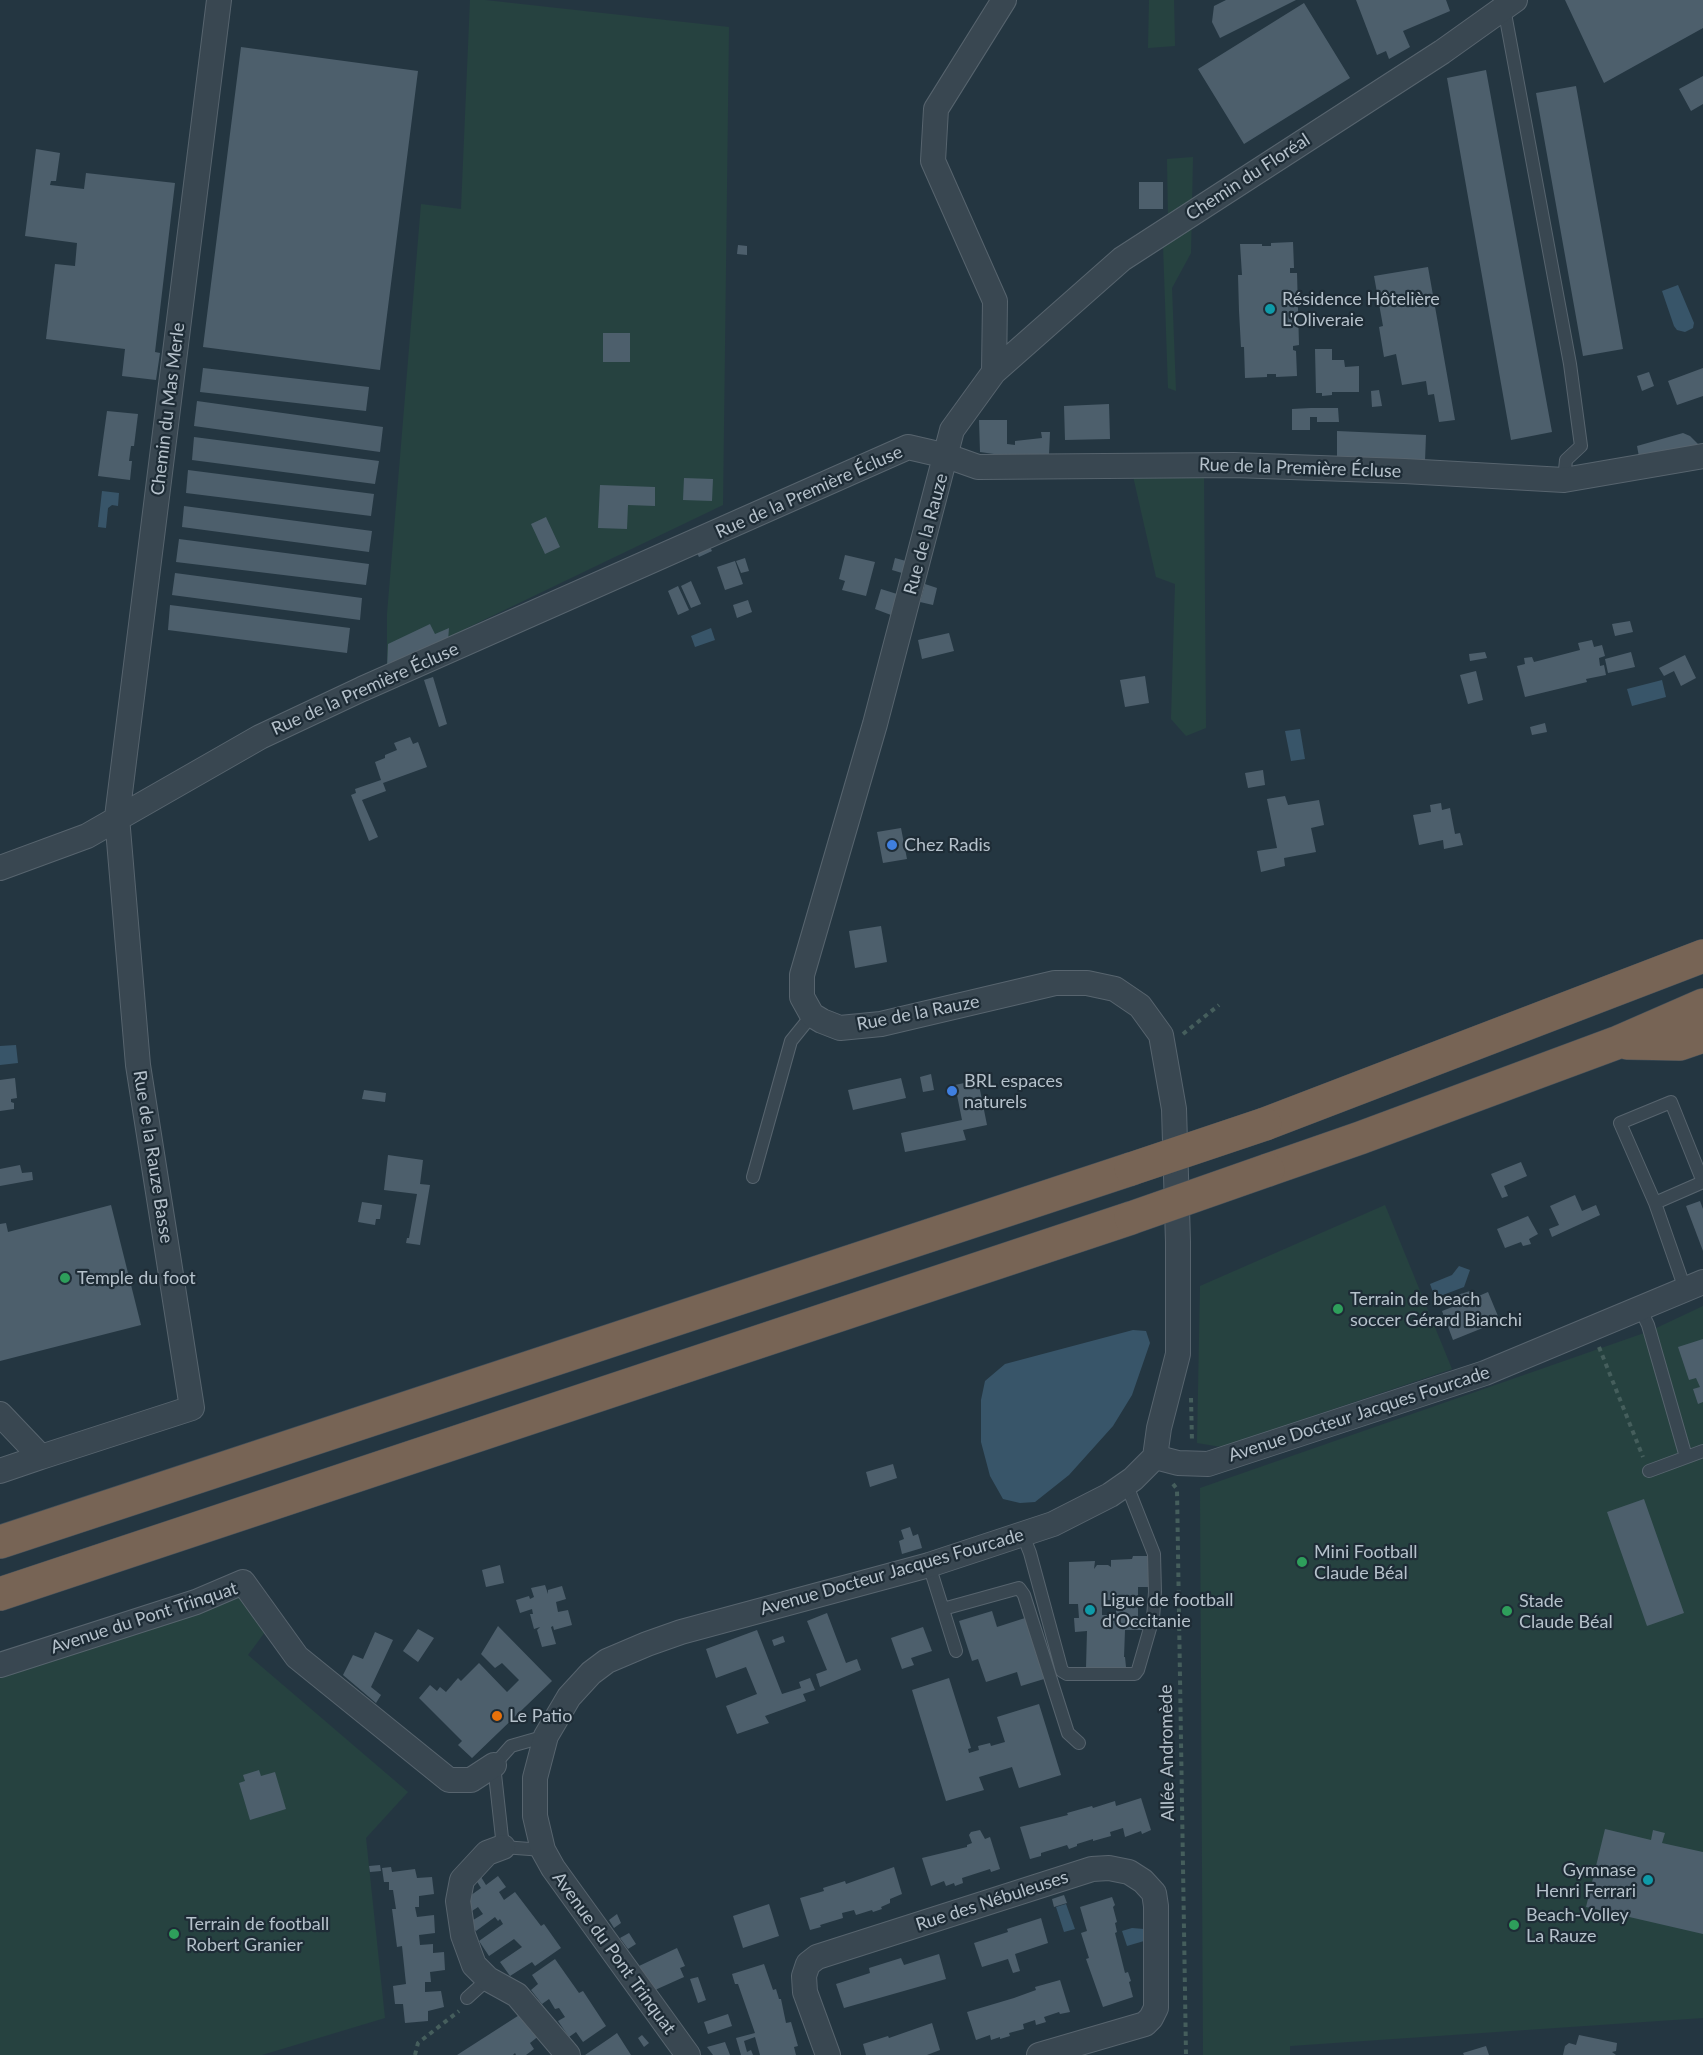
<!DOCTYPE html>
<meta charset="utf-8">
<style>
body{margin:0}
canvas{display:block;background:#243641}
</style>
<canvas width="1703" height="2055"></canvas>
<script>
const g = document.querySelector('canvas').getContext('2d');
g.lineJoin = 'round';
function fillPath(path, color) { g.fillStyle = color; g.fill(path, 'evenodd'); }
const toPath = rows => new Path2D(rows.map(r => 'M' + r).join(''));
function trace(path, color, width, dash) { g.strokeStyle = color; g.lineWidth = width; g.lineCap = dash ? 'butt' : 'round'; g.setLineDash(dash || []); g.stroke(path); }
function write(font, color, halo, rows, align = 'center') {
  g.font = font + ' Lato,sans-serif'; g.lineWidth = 4.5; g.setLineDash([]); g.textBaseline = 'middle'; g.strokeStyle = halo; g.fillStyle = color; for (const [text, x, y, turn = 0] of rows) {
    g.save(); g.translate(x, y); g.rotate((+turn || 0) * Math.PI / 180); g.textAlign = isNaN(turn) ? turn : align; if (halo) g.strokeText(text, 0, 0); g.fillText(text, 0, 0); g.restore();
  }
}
fillPath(toPath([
 [470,0,485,0,729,27,723,505,465,629,448,641,387,668,387,614,421,204,461,209],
 [1149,0,1174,0,1175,46,1148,48],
 [1193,157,1191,253,1172,288,1176,391,1168,388,1163,244,1168,217,1167,159],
 [1133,476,1204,477,1206,728,1186,736,1171,719,1175,584,1156,577],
 [1385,1205,1452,1369,1221,1447,1197,1443,1200,1286],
 [1703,1306,1703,2018,1290,2046,1290,2055,1203,2055,1200,1488,1650,1331],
 [239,1596,265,1632,248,1655,408,1792,366,1838,385,2018,262,2055,0,2055,0,1673]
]), '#264240');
fillPath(toPath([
 [1678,285,1694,323,1693,328,1685,332,1677,330,1674,326,1662,291],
 [102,491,119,493,118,506,112,505,108,508,106,528,98,527],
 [711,628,715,640,695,647,691,636],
 [1662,680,1666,697,1632,706,1627,689],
 [1300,729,1305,759,1291,761,1285,731],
 [16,1045,18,1063,0,1065,0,1046],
 [1459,1266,1470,1270,1464,1287,1435,1298,1430,1284,1452,1275],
 [1133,1330,1146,1331,1150,1343,1132,1395,1113,1426,1069,1475,1035,1502,1020,1503,1003,1499,990,1476,981,1442,981,1400,985,1381,1005,1364],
 [1066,1904,1075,1929,1064,1932,1056,1907],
 [1132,1928,1144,1929,1144,1941,1127,1946,1122,1931]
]), '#385569');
fillPath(toPath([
 [1226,0,1296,0,1220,38,1212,22,1214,6],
 [1356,0,1446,0,1450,11,1403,31,1410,47,1389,59,1386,51,1377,55],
 [1565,0,1703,0,1703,28,1604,83],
 [1304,3,1350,78,1244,144,1198,69],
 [241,47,418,71,380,370,203,347],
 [1486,70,1552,432,1511,440,1447,78],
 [1703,76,1703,104,1691,111,1679,89],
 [1576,86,1623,349,1583,356,1536,93],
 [36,149,60,153,56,181,51,181,50,185,84,189,86,173,175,183,155,352,160,353,156,380,122,376,125,349,46,339,55,264,75,266,77,243,25,236],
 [1139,182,1163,182,1163,209,1139,209],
 [1293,242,1294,268,1290,268,1290,273,1297,273,1299,345,1293,346,1293,350,1296,351,1297,376,1276,377,1276,374,1267,374,1267,377,1245,378,1244,347,1241,347,1239,311,1238,275,1242,275,1240,244,1262,244,1262,246,1271,246,1271,243],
 [738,245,747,246,747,255,737,254],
 [1428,267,1455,420,1439,422,1434,394,1428,395,1426,381,1402,385,1396,354,1384,357,1379,327,1383,326,1374,276],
 [603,333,630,333,630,362,603,362],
 [1315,349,1332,349,1332,360,1344,360,1345,367,1359,366,1359,392,1332,392,1332,395,1322,396,1322,393,1316,393],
 [203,368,369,387,366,411,200,392],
 [1703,368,1703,396,1677,405,1668,381],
 [1649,372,1654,386,1642,391,1637,376],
 [1379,390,1382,406,1372,407,1371,391],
 [197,401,383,427,380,452,194,426],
 [1109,404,1110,439,1065,440,1064,406],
 [1311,408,1338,408,1339,422,1317,422,1317,417,1310,417,1310,430,1292,430,1292,409],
 [107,411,138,414,134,446,131,446,129,461,132,461,130,480,98,476],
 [979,420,1007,420,1007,444,1015,445,1015,441,1042,438,1041,432,1050,432,1049,455,1008,456,980,452],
 [1337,431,1426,435,1425,461,1337,459],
 [1683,433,1690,436,1698,444,1694,450,1640,462,1637,446],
 [194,437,379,461,375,484,192,460],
 [188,470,374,494,371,516,186,493],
 [684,478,713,479,712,501,683,500],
 [600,485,655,487,655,506,628,505,627,529,598,528],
 [184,506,372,531,369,552,182,527],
 [546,517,560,547,545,554,531,524],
 [179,539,369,564,366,585,176,562],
 [708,543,712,551,699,557,695,549],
 [845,555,875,562,866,596,842,590,845,581,839,579],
 [745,558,749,571,741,573,736,561],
 [895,558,906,561,902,573,892,570],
 [735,561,743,584,725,590,717,567],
 [175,573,362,598,360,620,172,595],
 [691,581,701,604,691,608,681,586],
 [925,584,937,588,933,605,920,602],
 [678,586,689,610,678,615,668,591],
 [881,589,897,594,891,615,875,609],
 [748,600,752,612,737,618,733,605],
 [170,605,350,628,347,653,168,630],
 [1630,621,1633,632,1615,636,1612,624],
 [430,624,435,634,449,628,448,641,387,668,388,644],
 [949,633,954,651,922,659,918,640],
 [1592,640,1594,647,1602,645,1605,656,1599,658,1600,666,1604,665,1606,675,1586,679,1587,682,1525,697,1517,666,1525,664,1524,658,1532,657,1534,662,1580,650,1578,643],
 [1485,652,1487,658,1470,661,1469,654],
 [1631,652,1635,667,1608,673,1605,659],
 [1685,655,1696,678,1681,686,1674,671,1664,676,1659,668],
 [1476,671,1483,700,1468,704,1460,675],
 [1145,676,1149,703,1125,707,1120,680],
 [433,677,447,724,439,727,424,680],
 [1545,723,1547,732,1532,735,1530,727],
 [410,737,413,744,418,742,427,767,383,783,386,791,362,800,378,837,369,841,351,795,356,793,355,789,381,780,375,762,385,758,385,755,397,750,394,743],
 [1263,770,1265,785,1248,788,1245,773],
 [1285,796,1288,805,1319,800,1324,825,1311,828,1316,852,1284,858,1285,866,1261,872,1257,851,1277,848,1267,799],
 [1441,803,1442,810,1450,808,1455,834,1460,833,1463,845,1444,849,1443,840,1419,845,1413,815,1431,812,1430,805],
 [901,828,907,859,883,863,877,832],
 [881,926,887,962,855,968,849,931],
 [931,1074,934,1090,923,1092,920,1077],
 [15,1078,17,1098,11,1099,11,1102,14,1103,14,1109,0,1111,0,1080],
 [901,1078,906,1098,853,1110,848,1090],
 [978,1080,987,1125,963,1130,966,1140,905,1152,901,1133,962,1120,955,1085],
 [364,1090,386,1093,385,1102,362,1099],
 [388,1155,423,1160,420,1184,430,1185,420,1245,406,1243,407,1238,409,1238,417,1194,384,1190],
 [1521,1162,1527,1176,1504,1186,1508,1196,1502,1198,1491,1174],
 [20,1165,22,1173,32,1172,33,1180,0,1186,0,1169],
 [1575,1195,1582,1211,1596,1205,1600,1215,1552,1237,1549,1229,1559,1225,1550,1206],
 [1700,1201,1703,1209,1703,1251,1686,1206],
 [362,1202,382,1205,380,1219,376,1219,375,1225,358,1222],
 [111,1205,141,1325,0,1361,0,1224,6,1223,8,1232],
 [1528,1216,1538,1234,1529,1239,1531,1244,1523,1246,1521,1242,1505,1248,1497,1229],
 [1470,1291,1474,1298,1488,1292,1500,1321,1453,1340,1442,1311,1455,1306,1451,1297],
 [1703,1339,1703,1402,1698,1404,1693,1389,1700,1387,1696,1378,1689,1380,1678,1347],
 [893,1464,897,1478,870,1487,866,1472],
 [1644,1499,1684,1613,1647,1626,1607,1512],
 [910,1527,913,1536,918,1534,922,1548,902,1554,899,1541,904,1539,901,1530],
 [1133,1556,1148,1556,1149,1587,1138,1587,1138,1617,1144,1618,1143,1630,1125,1630,1124,1657,1125,1657,1126,1667,1124,1669,1114,1669,1114,1667,1088,1670,1086,1668,1087,1631,1075,1632,1074,1618,1079,1618,1078,1604,1069,1604,1069,1562,1095,1561,1094,1569,1097,1565,1108,1565,1111,1567,1111,1560,1132,1559],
 [1102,1600,1116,1600,1116,1615,1102,1615],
 [500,1565,504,1583,486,1587,482,1570],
 [545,1585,548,1594,548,1590,562,1586,566,1599,556,1602,558,1612,568,1610,572,1625,554,1630,553,1626,551,1627,556,1644,542,1647,537,1630,540,1627,534,1629,530,1614,533,1614,532,1609,520,1613,516,1600,529,1596,530,1599,534,1597,531,1588],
 [992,1611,997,1627,1025,1618,1044,1679,1021,1686,1017,1672,986,1682,978,1659,972,1661,959,1621],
 [827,1613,846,1663,857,1659,861,1670,820,1687,816,1674,827,1670,807,1621],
 [498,1626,552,1681,472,1758,458,1745,462,1741,419,1698,430,1685,437,1691,440,1687,446,1692,458,1678,461,1681,479,1663,507,1692,519,1680,502,1663,495,1668,481,1654],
 [923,1627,932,1651,911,1658,914,1665,902,1669,891,1638],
 [418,1629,434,1638,418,1662,403,1651],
 [757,1630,782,1694,801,1688,799,1682,810,1678,815,1690,803,1694,806,1701,765,1716,769,1723,737,1734,726,1706,757,1694,746,1667,716,1678,706,1649],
 [375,1632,393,1640,371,1687,381,1695,376,1703,343,1675,353,1655,363,1659],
 [783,1636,785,1642,774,1646,772,1640],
 [949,1678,971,1748,968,1749,969,1753,979,1750,978,1746,990,1743,991,1746,1005,1742,997,1717,1039,1704,1061,1775,1019,1788,1012,1767,979,1777,984,1790,946,1801,912,1690],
 [259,1770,261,1776,275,1772,286,1809,250,1820,239,1783,245,1781,243,1775],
 [1141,1798,1151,1830,1142,1834,1141,1831,1125,1837,1123,1828,1110,1832,1111,1836,1093,1841,1093,1839,1077,1844,1077,1846,1069,1849,1067,1845,1041,1853,1041,1856,1030,1859,1020,1827,1068,1815,1067,1813,1092,1806,1093,1808,1115,1801,1116,1806],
 [1605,1829,1651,1840,1653,1830,1665,1833,1662,1843,1703,1852,1703,1934,1586,1907],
 [980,1830,985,1839,990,1837,1000,1869,991,1872,990,1869,962,1878,963,1883,955,1886,954,1883,946,1886,944,1881,931,1886,922,1858,967,1847,967,1845,972,1843,969,1835,971,1832],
 [380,1865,381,1871,370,1872,369,1866],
 [391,1867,392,1872,415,1869,417,1878,432,1877,434,1894,419,1896,419,1907,415,1907,417,1917,434,1915,435,1933,419,1935,420,1945,433,1944,433,1953,444,1952,445,1970,430,1972,431,1982,425,1982,425,1992,441,1991,444,2007,428,2011,428,2021,405,2023,403,2004,395,2004,393,1986,406,1984,402,1946,397,1947,392,1909,396,1909,393,1890,389,1890,389,1882,384,1882,382,1868],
 [894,1867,902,1894,890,1899,890,1903,881,1907,882,1909,873,1912,872,1910,856,1915,854,1910,842,1913,843,1918,820,1925,821,1927,810,1930,800,1898,824,1891,823,1888,845,1881,846,1884],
 [498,1876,506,1887,499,1892,504,1900,515,1892,541,1926,544,1924,561,1948,535,1966,532,1962,510,1976,500,1962,522,1947,514,1939,489,1956,479,1941,503,1924,500,1919,498,1921,495,1917,476,1931,470,1922,483,1914,478,1907,469,1913,467,1898,481,1888,476,1880,481,1877,486,1885],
 [1064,1895,1067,1903,1054,1907,1052,1899],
 [1112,1897,1115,1905,1113,1907,1117,1922,1115,1923,1117,1932,1115,1933,1125,1973,1128,1972,1131,1981,1129,1982,1133,1997,1103,2007,1086,1959,1089,1958,1081,1933,1087,1931,1080,1907],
 [769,1904,779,1936,743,1948,733,1916],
 [617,1914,621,1923,614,1928,609,1920],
 [1041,1918,1048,1943,1015,1954,1020,1971,1013,1973,1008,1959,982,1967,974,1943,1008,1932,1007,1929],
 [629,1933,636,1944,628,1949,620,1938],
 [677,1948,685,1966,680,1968,684,1977,655,1990,639,1966],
 [939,1954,946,1979,844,2008,836,1984,870,1973,869,1968,901,1958,904,1965],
 [555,1959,579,1993,583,1991,606,2026,583,2042,576,2032,569,2037,558,2021,565,2017,559,2008,555,2009,549,1999,542,2004,531,1990,538,1984,532,1975],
 [764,1964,773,1990,776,1989,779,1999,781,1999,786,2023,791,2022,798,2046,794,2047,796,2055,760,2055,755,2037,744,2041,747,2052,751,2050,753,2055,741,2055,736,2038,755,2033,738,1984,735,1984,732,1974],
 [698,1977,706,2000,698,2003,690,1979],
 [1060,1980,1070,2012,1060,2014,1059,2012,1044,2017,1046,2022,1036,2025,1035,2020,1023,2024,1024,2029,1009,2033,1010,2036,1000,2039,1000,2037,991,2040,990,2035,976,2040,967,2012,1014,1998,1036,1990,1035,1987],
 [524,2012,540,2035,530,2043,534,2049,526,2055,516,2055,515,2053,513,2055,457,2055],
 [728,2014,732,2026,708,2034,704,2022],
 [932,2023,940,2050,927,2055,866,2055,863,2044,888,2036,889,2038],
 [617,2033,631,2055,585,2055,610,2038],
 [642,2035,649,2043,644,2047,638,2038],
 [1579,2035,1617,2043,1616,2051,1612,2052,1616,2055,1563,2055,1565,2046,1569,2043,1576,2045],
 [725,2042,730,2055,713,2055,707,2047],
 [1486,2046,1489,2055,1464,2055,1463,2053]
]), '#4d5f6c');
const lane = toPath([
 [1504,8,1570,364,1581,446,1566,460,1564,480],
 [753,1177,791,1041,812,1015],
 [1655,1203,1703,1182,1671,1102,1620,1123,1655,1203,1685,1289],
 [1640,1308,1648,1325,1686,1457],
 [1649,1471,1703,1451],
 [1023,1535,1030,1553,1062,1671,1067,1674,1135,1674,1138,1670,1153,1618,1155,1592,1154,1554,1126,1483],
 [929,1565,956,1651],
 [943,1609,1019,1588,1024,1595,1068,1733,1079,1743],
 [543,1850,503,1847,494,1765,511,1746,546,1736],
 [467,1998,488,1979]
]);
const street = toPath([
 [1004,0,936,109,933,161,995,301,994,372,952,430,875,724,802,975,802,997,812,1015,822,1021,840,1028,881,1024,1055,983,1087,983,1115,989,1140,1006,1161,1035,1174,1109,1178,1242,1178,1354,1159,1428,1155,1457],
 [994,372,1122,259,1442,52,1515,0],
 [0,868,87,836,260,737,362,689,908,447,947,456,978,467,1234,465,1404,471,1564,480,1703,456],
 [0,1414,41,1457,0,1471],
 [41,1457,192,1408,138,1065,117,817,219,0],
 [1155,1457,1178,1463,1208,1464,1485,1373,1703,1282],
 [0,1665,196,1602,243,1582,297,1657,449,1780,471,1780,494,1765],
 [503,1847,487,1853,462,1880,458,1901,463,1935,474,1965,488,1979,517,1995,568,2055],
 [688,2055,553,1868,543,1850,535,1816,535,1778,546,1736,569,1697,591,1673,607,1661,647,1644,681,1632,929,1565,1053,1524,1110,1495,1133,1479,1155,1457],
 [828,2055,805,1992,804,1976,808,1964,817,1957,1092,1869,1109,1868,1129,1872,1143,1881,1154,1893,1156,1906,1156,2008,1151,2018,1145,2024,1039,2055]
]);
const highway = toPath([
 [1627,1043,1680,1044,1703,1036],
 [1265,1124,1703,956],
 [1268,1170,1360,1138,1616,1043,1703,1005],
 [0,1542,1131,1169],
 [0,1594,1131,1218]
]);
trace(lane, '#57646e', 14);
trace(street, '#57646e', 26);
trace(highway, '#44515b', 34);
trace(toPath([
 [1183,1034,1219,1005],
 [1599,1347,1643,1457],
 [1191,1398,1192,1442],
 [1173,1484,1177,1489,1186,2055],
 [415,2055,418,2043,459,2011]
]), '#455e5c', 4, [4.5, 4.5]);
trace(lane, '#394751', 12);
trace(street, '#394751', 24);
trace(highway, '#776455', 33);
const highwayBridge = toPath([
 [1131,1169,1265,1124],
 [1131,1218,1268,1170]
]);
trace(highwayBridge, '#44515b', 34, []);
trace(highwayBridge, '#776455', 33);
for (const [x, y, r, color] of [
 [1270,309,6,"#0f9aa8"],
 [892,845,6,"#3f7fe0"],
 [952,1091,6,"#3f7fe0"],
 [65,1278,6,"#2e9e5b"],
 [1338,1309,6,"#2e9e5b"],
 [1302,1562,6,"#2e9e5b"],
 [1090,1610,6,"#0f9aa8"],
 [1507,1611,6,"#2e9e5b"],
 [497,1716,6,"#e8710a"],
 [1648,1880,6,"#0f9aa8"],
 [1514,1925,6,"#2e9e5b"],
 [174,1934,6,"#2e9e5b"]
]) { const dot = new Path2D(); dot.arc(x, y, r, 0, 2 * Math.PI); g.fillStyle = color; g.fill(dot); trace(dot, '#1e2c36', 2); }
write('18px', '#b5c1cb', '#1e2c36', [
 ["Chemin du Floréal",1248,177,-33],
 ["Chemin du Mas Merle",168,409,-83],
 ["Rue de la Première Écluse",1300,468,2],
 ["Rue de la Première Écluse",809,492,-24],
 ["Rue de la Rauze",926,534,-75],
 ["Rue de la Première Écluse",365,689,-24],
 ["Rue de la Rauze",918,1013,-11],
 ["Rue de la Rauze Basse",153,1157,81],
 ["Avenue Docteur Jacques Fourcade",1359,1414,-18],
 ["Avenue Docteur Jacques Fourcade",892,1572,-16],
 ["Avenue du Pont Trinquat",144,1618,-18],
 ["Allée Andromède",1167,1753,-91],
 ["Rue des Nébuleuses",992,1901,-18],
 ["Avenue du Pont Trinquat",614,1953,54]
]);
write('18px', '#b5c1cb', '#1e2c36', [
 ["Résidence Hôtelière",1282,299],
 ["L'Oliveraie",1282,320],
 ["Chez Radis",904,845],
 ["BRL espaces",964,1081],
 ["naturels",964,1102],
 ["Temple du foot",77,1278],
 ["Terrain de beach",1350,1299],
 ["soccer Gérard Bianchi",1350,1320],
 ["Mini Football",1314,1552],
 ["Claude Béal",1314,1573],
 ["Ligue de football",1102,1600],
 ["d'Occitanie",1102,1621],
 ["Stade",1519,1601],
 ["Claude Béal",1519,1622],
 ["Le Patio",509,1716],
 ["Gymnase",1636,1870,"right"],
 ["Henri Ferrari",1636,1891,"right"],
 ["Beach-Volley",1526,1915],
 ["La Rauze",1526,1936],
 ["Terrain de football",186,1924],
 ["Robert Granier",186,1945]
], 'left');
</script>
